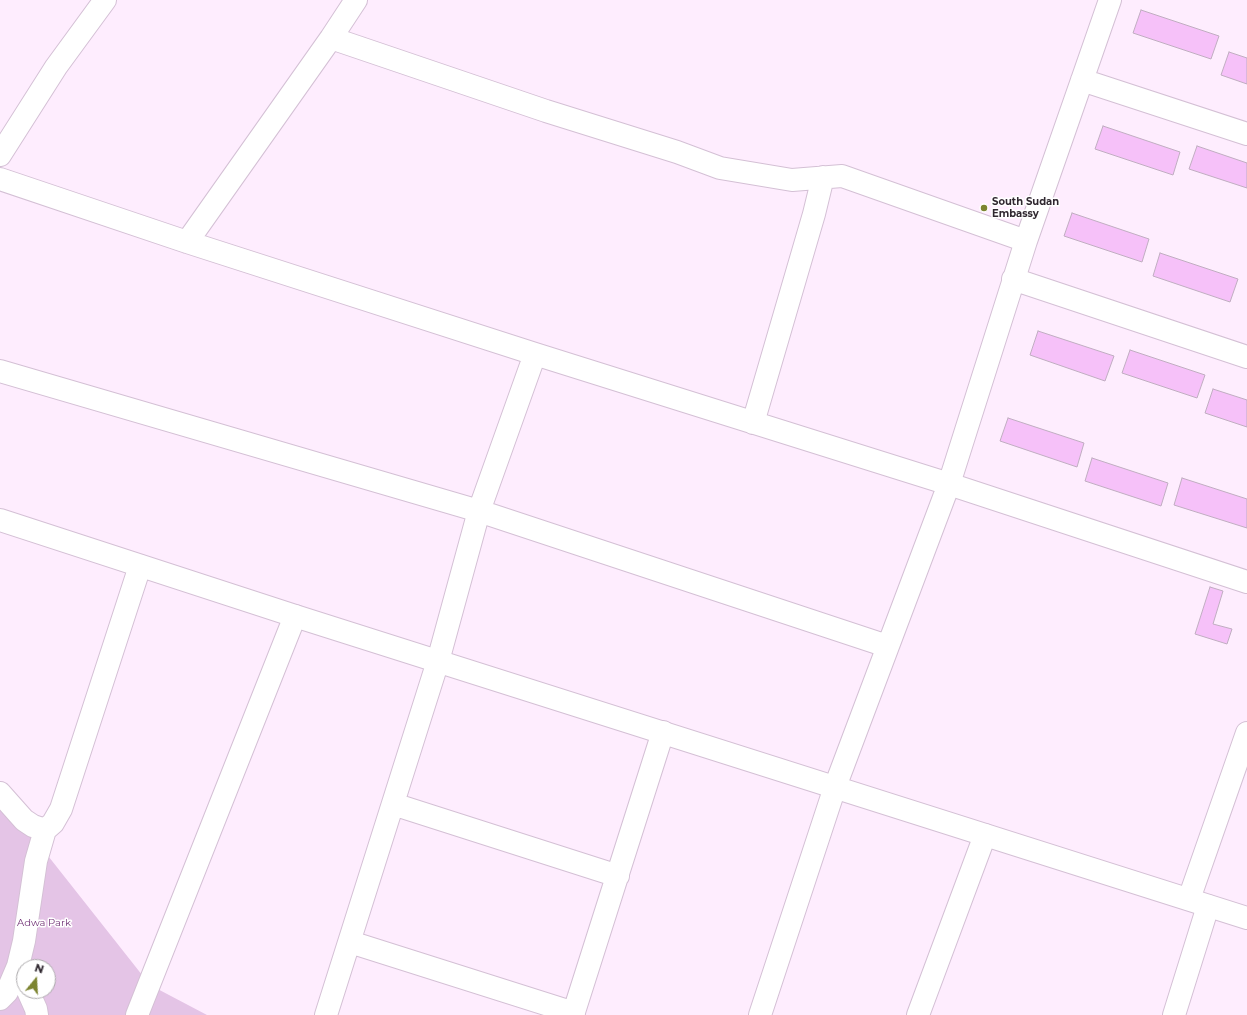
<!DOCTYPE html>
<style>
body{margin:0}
#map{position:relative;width:1247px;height:1015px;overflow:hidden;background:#feedfe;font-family:Montserrat,sans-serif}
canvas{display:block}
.north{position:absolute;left:16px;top:959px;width:40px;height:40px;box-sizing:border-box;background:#fff;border:1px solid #aca9ac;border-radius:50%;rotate:18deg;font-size:11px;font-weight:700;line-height:16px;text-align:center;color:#302830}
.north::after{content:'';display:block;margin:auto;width:14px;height:18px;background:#7c8430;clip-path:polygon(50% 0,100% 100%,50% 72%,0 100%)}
</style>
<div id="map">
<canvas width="1247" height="1015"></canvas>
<div class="north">N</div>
</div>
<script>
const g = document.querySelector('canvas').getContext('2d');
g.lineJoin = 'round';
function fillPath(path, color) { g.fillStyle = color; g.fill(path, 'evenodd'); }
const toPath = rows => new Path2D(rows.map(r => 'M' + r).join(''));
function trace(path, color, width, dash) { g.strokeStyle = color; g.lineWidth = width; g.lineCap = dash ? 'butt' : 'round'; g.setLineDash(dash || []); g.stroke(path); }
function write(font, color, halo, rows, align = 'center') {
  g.font = font + ' Montserrat,sans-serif'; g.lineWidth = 3; g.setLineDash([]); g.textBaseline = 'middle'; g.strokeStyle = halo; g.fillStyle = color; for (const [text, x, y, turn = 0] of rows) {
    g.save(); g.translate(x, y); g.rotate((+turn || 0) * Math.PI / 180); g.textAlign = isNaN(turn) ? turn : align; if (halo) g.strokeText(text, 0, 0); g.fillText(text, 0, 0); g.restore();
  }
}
fillPath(toPath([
 [0,795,150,985,207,1015,0,1015],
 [24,967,48,967,48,991,24,991]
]), '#e4c4e6');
const building = toPath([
 [1141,10,1219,36,1211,59,1133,33,1141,10],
 [1229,52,1247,58,1247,84,1221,75,1229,52],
 [1103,126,1180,152,1173,175,1095,149,1103,126],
 [1197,146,1247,163,1247,188,1189,169,1197,146],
 [1072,213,1149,239,1142,262,1064,236,1072,213],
 [1160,253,1238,279,1230,302,1153,276,1160,253],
 [1038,331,1114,356,1105,381,1030,355,1038,331],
 [1130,350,1205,375,1197,398,1122,373,1130,350],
 [1213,389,1247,400,1247,427,1205,413,1213,389],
 [1008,418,1084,443,1077,467,1000,441,1008,418],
 [1092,458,1168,483,1161,506,1085,481,1092,458],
 [1182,478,1247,499,1247,528,1174,505,1182,478],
 [1210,587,1223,591,1213,624,1232,629,1227,644,1195,634,1210,587]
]);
fillPath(building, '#f6c1f9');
trace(building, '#c0adc1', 1);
const minor = toPath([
 [331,38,546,111,677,152,720,168,792,180,842,176,1026,241],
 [1082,80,1247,134],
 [0,179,187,242,535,354,949,484,1247,582],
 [187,242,331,38,356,0],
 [1013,279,1247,357],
 [0,371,479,511,887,646],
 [753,423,814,214,823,177],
 [0,793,24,820,33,826,45,830],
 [393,804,618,876],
 [1189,899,1247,733],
 [350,942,574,1013],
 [28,991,36,1009,37,1015],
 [0,999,7,992,18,966,24,941,36,861,45,830,53,823,61,809,140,566],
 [137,1015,295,616],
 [326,1015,438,661,479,511,535,354],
 [573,1015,663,732],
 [760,1015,835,787,949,484,1026,241,1110,0],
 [918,1015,985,835],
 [1174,1015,1208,906]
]);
const tertiary = toPath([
 [0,155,56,67,105,0],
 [0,520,295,616,1247,918]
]);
trace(minor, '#d4c0d5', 24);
trace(tertiary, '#d4c0d5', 24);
trace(minor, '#fff', 22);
trace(tertiary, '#fff', 22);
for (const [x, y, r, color] of [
 [984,208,4,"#7c8430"]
]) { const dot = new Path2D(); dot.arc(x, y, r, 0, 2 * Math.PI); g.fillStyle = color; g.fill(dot); trace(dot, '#fff', 1.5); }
write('bold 10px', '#302830', '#fff', [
 ["South Sudan",992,202],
 ["Embassy",992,214]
], 'left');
write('10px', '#733578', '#fff', [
 ["Adwa Park",44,923]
]);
</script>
